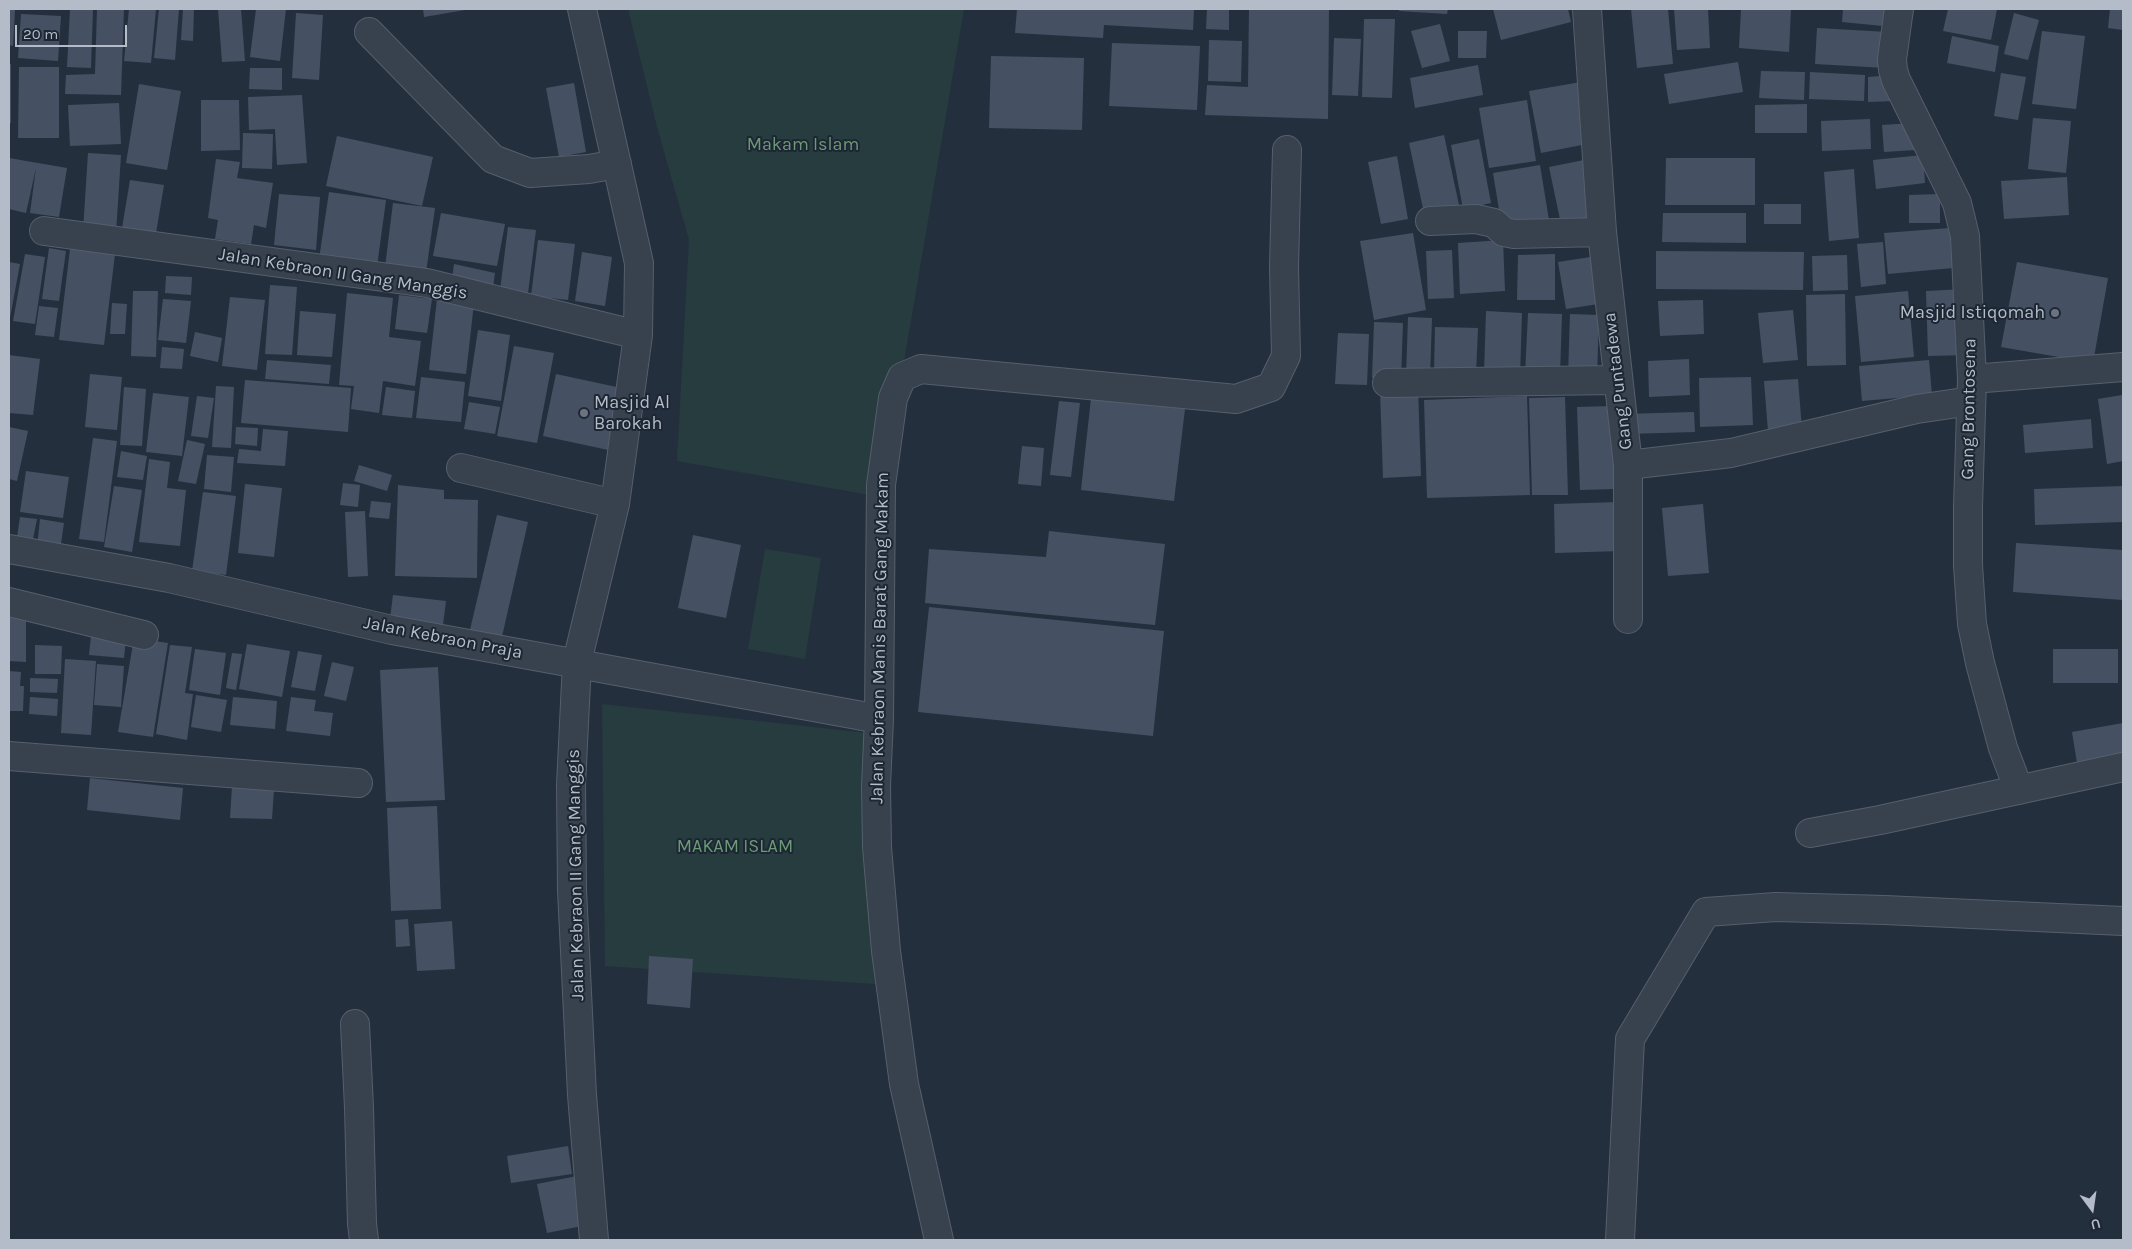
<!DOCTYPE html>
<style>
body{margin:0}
#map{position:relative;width:2132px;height:1249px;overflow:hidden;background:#242f3e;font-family:Karla,sans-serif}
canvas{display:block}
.frame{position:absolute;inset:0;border:10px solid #b4bcc9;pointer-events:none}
.north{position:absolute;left:2067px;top:1184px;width:50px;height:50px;-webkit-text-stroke:4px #1d2633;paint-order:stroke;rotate:166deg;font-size:14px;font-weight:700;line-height:20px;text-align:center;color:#b4bcc9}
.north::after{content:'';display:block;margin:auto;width:18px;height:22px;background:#b4bcc9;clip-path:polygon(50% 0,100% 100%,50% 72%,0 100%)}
.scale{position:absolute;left:15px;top:25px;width:112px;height:22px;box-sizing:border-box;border:2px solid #b4bcc9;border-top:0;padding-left:6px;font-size:15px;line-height:18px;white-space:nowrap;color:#b4bcc9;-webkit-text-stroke:4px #1d2633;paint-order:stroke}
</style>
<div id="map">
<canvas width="2132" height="1249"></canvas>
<div class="frame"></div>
<div class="north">U</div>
<div class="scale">20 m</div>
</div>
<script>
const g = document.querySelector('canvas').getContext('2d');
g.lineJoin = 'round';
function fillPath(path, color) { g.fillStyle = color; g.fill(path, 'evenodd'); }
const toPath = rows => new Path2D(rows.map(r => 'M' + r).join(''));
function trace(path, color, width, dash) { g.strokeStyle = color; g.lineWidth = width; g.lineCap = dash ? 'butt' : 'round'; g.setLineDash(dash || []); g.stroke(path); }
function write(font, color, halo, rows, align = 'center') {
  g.font = font + ' Karla,sans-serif'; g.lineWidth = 4; g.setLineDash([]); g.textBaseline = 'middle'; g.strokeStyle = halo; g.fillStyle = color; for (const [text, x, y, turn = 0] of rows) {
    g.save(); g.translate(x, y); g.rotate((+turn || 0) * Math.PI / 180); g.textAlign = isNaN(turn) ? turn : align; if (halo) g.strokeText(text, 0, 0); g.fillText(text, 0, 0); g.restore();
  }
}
fillPath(toPath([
 [628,9,964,9,881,497,677,461,689,240,657,127],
 [765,549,821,558,805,659,748,649],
 [602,704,878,734,890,985,605,966]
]), '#263c3f');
fillPath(toPath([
 [70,9,93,9,91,68,67,67],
 [97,9,124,9,121,95,65,94,66,75,95,74],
 [129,9,156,9,151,63,124,61],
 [159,9,179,9,175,60,154,58],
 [183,9,194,9,193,41,181,40],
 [218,9,241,9,245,61,222,62],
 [256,9,286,9,280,61,250,57],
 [423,9,465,9,465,10,424,17],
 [1017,9,1194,9,1193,30,1104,25,1103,38,1015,33],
 [1207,9,1229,9,1229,30,1206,29],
 [1249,9,1329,9,1328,119,1205,115,1207,85,1248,87],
 [1400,9,1448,9,1447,14,1399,11],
 [1493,9,1568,9,1571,22,1501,40],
 [1631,9,1668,9,1673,64,1637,68],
 [1674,9,1708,9,1710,48,1677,50],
 [1741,9,1791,9,1789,52,1739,48],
 [1843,9,1895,9,1893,27,1842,22],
 [1948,9,1997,9,1991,40,1943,31],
 [2110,9,2123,9,2123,30,2108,28],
 [9,10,15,10,13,46,9,45],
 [296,13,323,15,319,80,292,78],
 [2014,13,2039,20,2028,60,2004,54],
 [21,14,61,16,58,61,18,58],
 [1364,19,1395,19,1392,98,1362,97],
 [1440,24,1450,61,1422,68,1411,31],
 [1817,28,1888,32,1886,68,1815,64],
 [1458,31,1487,31,1486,58,1458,58],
 [2042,31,2085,36,2076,109,2032,104],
 [1952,36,1999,46,1995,72,1947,63],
 [1334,38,1361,39,1358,96,1332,95],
 [1209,40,1242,41,1241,82,1208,81],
 [1112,43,1200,46,1197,110,1109,106],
 [991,56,1084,58,1082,130,989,128],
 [1738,62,1743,92,1669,104,1664,74],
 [9,64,11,64,11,123,9,123],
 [1478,65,1483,95,1415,108,1410,78],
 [19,67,59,67,59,138,18,138],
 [250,68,282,68,282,90,249,89],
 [1761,71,1805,72,1804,100,1759,98],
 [1810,72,1865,75,1864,101,1809,99],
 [2001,73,2026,77,2018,120,1994,116],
 [1893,75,1894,101,1868,102,1868,77],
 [1581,82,1592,143,1541,153,1529,91],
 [574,83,586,152,559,157,546,88],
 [139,84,181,91,167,170,126,163],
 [302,95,307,163,277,165,275,129,249,130,248,97],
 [201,100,239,100,240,150,201,151],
 [1527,100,1536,161,1489,168,1479,108],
 [119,103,121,144,70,146,68,105],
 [1807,104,1807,133,1755,133,1755,105],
 [2033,118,2071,121,2066,173,2028,169],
 [1870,119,1871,149,1822,151,1821,121],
 [1913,123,1915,150,1884,152,1882,125],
 [243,133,273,134,272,169,242,168],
 [1444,135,1459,205,1424,213,1409,143],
 [337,136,433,157,422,206,326,186],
 [1479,139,1491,203,1463,209,1451,145],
 [88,153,121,155,116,233,83,231],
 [1923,155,1925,183,1876,189,1873,160],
 [1397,156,1408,219,1381,224,1368,162],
 [9,158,67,168,59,217,30,213,36,168,26,213,9,209],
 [1666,158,1755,158,1755,205,1665,205],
 [216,159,240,162,237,178,273,183,266,228,254,225,251,244,215,239,218,220,208,218],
 [1584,160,1597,222,1562,229,1549,167],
 [1540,165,1549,220,1502,228,1493,173],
 [1854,169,1859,238,1829,241,1824,172],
 [2067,177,2069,215,2004,219,2001,181],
 [130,180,164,185,155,239,121,234],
 [329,192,386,200,376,274,318,266],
 [279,194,320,197,316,250,274,245],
 [1940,194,1940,223,1909,223,1909,195],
 [393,203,435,208,425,280,384,275],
 [1764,204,1801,204,1801,224,1764,224],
 [441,213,505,224,497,266,433,256],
 [1663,213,1746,213,1746,243,1662,242],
 [508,227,536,230,527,301,499,298],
 [1950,228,1953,268,1888,274,1884,233],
 [1413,233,1426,310,1374,320,1360,241],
 [538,240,575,244,568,300,531,296],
 [1503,240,1505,291,1460,294,1458,243],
 [1883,242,1886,284,1861,287,1857,244],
 [49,248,66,251,59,301,42,299],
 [70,249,115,254,104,345,59,340],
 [1452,250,1454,298,1428,299,1426,251],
 [1656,251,1804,252,1803,290,1656,289],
 [582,252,612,257,605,306,575,301],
 [25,254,45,257,35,324,13,321],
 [1555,254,1555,300,1517,300,1518,255],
 [1847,255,1848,290,1813,291,1812,256],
 [1597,256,1605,303,1566,309,1558,262],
 [9,262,20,264,10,318,9,318],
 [2017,262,2108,278,2093,363,2001,347],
 [454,264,495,273,493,287,452,278],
 [166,276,192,277,191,295,165,293],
 [270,285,297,287,292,355,265,354],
 [1966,289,1969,355,1928,356,1926,291],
 [133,291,158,291,156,357,131,356],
 [1908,291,1914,357,1861,362,1855,296],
 [347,293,393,298,389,337,421,341,415,386,383,381,379,413,351,409,354,386,339,385],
 [1845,294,1846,365,1807,366,1806,295],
 [399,295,432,299,427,333,395,329],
 [230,297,265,300,257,370,222,366],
 [163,299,191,301,186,343,158,340],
 [437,299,474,303,466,374,429,370],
 [1703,300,1704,334,1660,336,1658,301],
 [112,303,127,304,125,334,110,334],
 [39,306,58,308,54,337,35,335],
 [1793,310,1798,360,1763,363,1758,313],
 [300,311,336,314,332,357,297,355],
 [1486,311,1522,313,1520,376,1484,374],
 [1528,313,1562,314,1560,376,1525,375],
 [1570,314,1599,315,1597,377,1568,376],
 [1408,317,1432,318,1430,378,1406,378],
 [1374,322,1403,323,1401,379,1372,378],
 [1435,327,1478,328,1476,374,1434,372],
 [478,330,510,335,501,401,468,396],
 [195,332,222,338,218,362,190,356],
 [1338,333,1369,334,1367,385,1335,384],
 [514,346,554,353,537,443,497,436],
 [162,347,184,349,182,369,160,368],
 [9,355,40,359,33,415,9,413],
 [1689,359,1690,395,1649,397,1648,361],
 [267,360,331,365,329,384,265,379],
 [1929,360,1932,395,1862,401,1859,366],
 [90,374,122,377,117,430,85,427],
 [556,374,626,389,613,451,543,436],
 [421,377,465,382,461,422,416,418],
 [1751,377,1753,425,1700,427,1699,378],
 [1798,379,1802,429,1768,431,1764,381],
 [245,380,351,388,348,432,241,423],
 [216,386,234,387,231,448,212,447],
 [124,387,146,389,142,446,120,445],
 [386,387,415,391,412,418,382,415],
 [1418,388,1421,476,1383,478,1380,390],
 [153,393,189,397,182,456,146,452],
 [2122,395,2123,461,2107,464,2098,399],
 [197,396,214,398,208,438,191,436],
 [1527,396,1530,495,1427,498,1424,400],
 [1565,397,1568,495,1532,495,1529,398],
 [1091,398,1185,409,1174,501,1081,490],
 [1059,401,1080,403,1071,477,1050,475],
 [469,402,500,407,495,434,464,429],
 [1613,406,1615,489,1580,490,1577,407],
 [1694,412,1695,432,1626,434,1625,414],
 [2091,419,2093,448,2025,453,2023,425],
 [9,427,28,431,17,481,9,479],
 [236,427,258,428,257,446,235,444],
 [263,429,288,431,285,466,237,463,239,449,261,451],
 [93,438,117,441,104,542,79,539],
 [187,440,205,444,196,484,178,481],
 [1022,446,1044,448,1041,486,1018,484],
 [121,451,147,456,143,480,117,477],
 [207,455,234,457,231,492,204,489],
 [149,459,170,462,167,488,186,490,180,546,139,542],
 [359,465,392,475,387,491,354,481],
 [26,471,69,477,63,518,20,512],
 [343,483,360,485,358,507,340,505],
 [245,484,282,488,274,557,238,553],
 [398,485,444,490,444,499,478,500,477,578,395,576],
 [114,486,142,490,132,552,104,547],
 [2123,486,2123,522,2035,525,2034,489],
 [203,492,236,496,226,575,192,571],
 [371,501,391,503,389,519,369,517],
 [1620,502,1621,551,1555,553,1554,504],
 [1703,504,1709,573,1668,576,1662,508],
 [365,511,368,576,348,577,345,512],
 [497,515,528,522,501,641,469,634],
 [20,517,37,519,33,539,17,537],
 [40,519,64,523,60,550,37,547],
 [1049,531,1165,544,1155,625,925,603,929,549,1046,557],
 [693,535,741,545,726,618,678,608],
 [2016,543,2123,550,2123,600,2013,592],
 [393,595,446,601,442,633,389,626],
 [929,607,1164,631,1153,736,918,712],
 [9,613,26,613,26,662,9,661],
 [91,636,126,639,124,658,89,655],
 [134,638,168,643,153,737,118,732],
 [247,644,290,651,282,697,239,689],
 [35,645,62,646,61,674,35,674],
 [170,645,192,647,185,693,193,694,187,740,156,734],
 [195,649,226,653,220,695,189,690],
 [2053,649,2118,649,2118,683,2053,683],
 [298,651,322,655,315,691,291,687],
 [232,653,242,654,236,690,226,688],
 [65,659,96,661,91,735,61,733],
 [332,662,354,667,346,701,324,696],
 [97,664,124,666,121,707,94,705],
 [438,667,445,800,386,802,380,670],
 [9,671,21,672,20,686,24,686,23,711,9,711],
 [30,678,58,679,57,693,30,692],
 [196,695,227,700,221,732,191,727],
 [30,697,58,699,57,716,29,714],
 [233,697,277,701,275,729,230,725],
 [291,697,316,700,314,711,333,713,330,736,286,731],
 [2123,723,2123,755,2077,763,2072,732],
 [90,778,183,788,180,820,87,810],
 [232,786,274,789,272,819,230,818],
 [437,806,441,909,391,911,387,808],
 [408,919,410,946,396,947,395,920],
 [452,921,455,969,417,971,414,924],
 [649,956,693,959,690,1008,647,1004],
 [568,1146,572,1174,511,1183,507,1156],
 [577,1176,587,1225,547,1233,537,1184]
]), '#455162');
const minor = toPath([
 [582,9,639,263,638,335,615,504,577,662,571,785,572,890,582,1095,594,1240],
 [1587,9,1602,232,1628,465,1628,619],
 [1899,9,1892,59,1893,70,1896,80,1957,203,1965,236,1972,379,1968,507,1968,565,1972,624,1980,663,2003,748,2019,790],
 [369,32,493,159,530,173,589,169,617,164],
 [1430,221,1476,219,1494,223,1504,232,1514,234,1602,232],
 [44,231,427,283,638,335],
 [1972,379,2123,367],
 [1387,383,1617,380],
 [1628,465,1731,453,1917,409,1971,401],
 [461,468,615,504],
 [9,549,169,578,392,630,879,719],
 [9,602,144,635],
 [9,756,358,783],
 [1810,833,1880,820,2123,767],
 [355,1024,359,1108,362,1224,364,1240],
 [939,1240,904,1084,886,951,877,847,876,786,879,719,881,485,893,398,902,377,921,369,1236,399,1271,387,1286,356,1284,267,1287,150],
 [1620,1240,1630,1039,1706,912,1776,907,1885,910,2123,921]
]);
trace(minor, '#565f6c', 30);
trace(minor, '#38414e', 28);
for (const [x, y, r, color] of [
 [2055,313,5,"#6b7280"],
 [584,413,5,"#6b7280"]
]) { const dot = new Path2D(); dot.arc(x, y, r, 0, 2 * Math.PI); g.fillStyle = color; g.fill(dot); trace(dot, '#1d2633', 2); }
write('18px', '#6b9a76', '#1d2633', [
 ["Makam Islam",803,145],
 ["MAKAM ISLAM",735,847]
]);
write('18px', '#b4bcc9', '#1d2633', [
 ["Jalan Kebraon II Gang Manggis",343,274,9],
 ["Gang Puntadewa",1618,381,-97],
 ["Gang Brontosena",1969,409,-89],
 ["Jalan Kebraon Praja",443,638,11],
 ["Jalan Kebraon Manis Barat Gang Makam",880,638,-89],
 ["Jalan Kebraon II Gang Manggis",576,875,-91]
]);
write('18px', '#b4bcc9', '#1d2633', [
 ["Masjid Istiqomah",2045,313],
 ["Masjid Al",594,403,"left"],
 ["Barokah",594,424,"left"]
], 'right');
</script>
